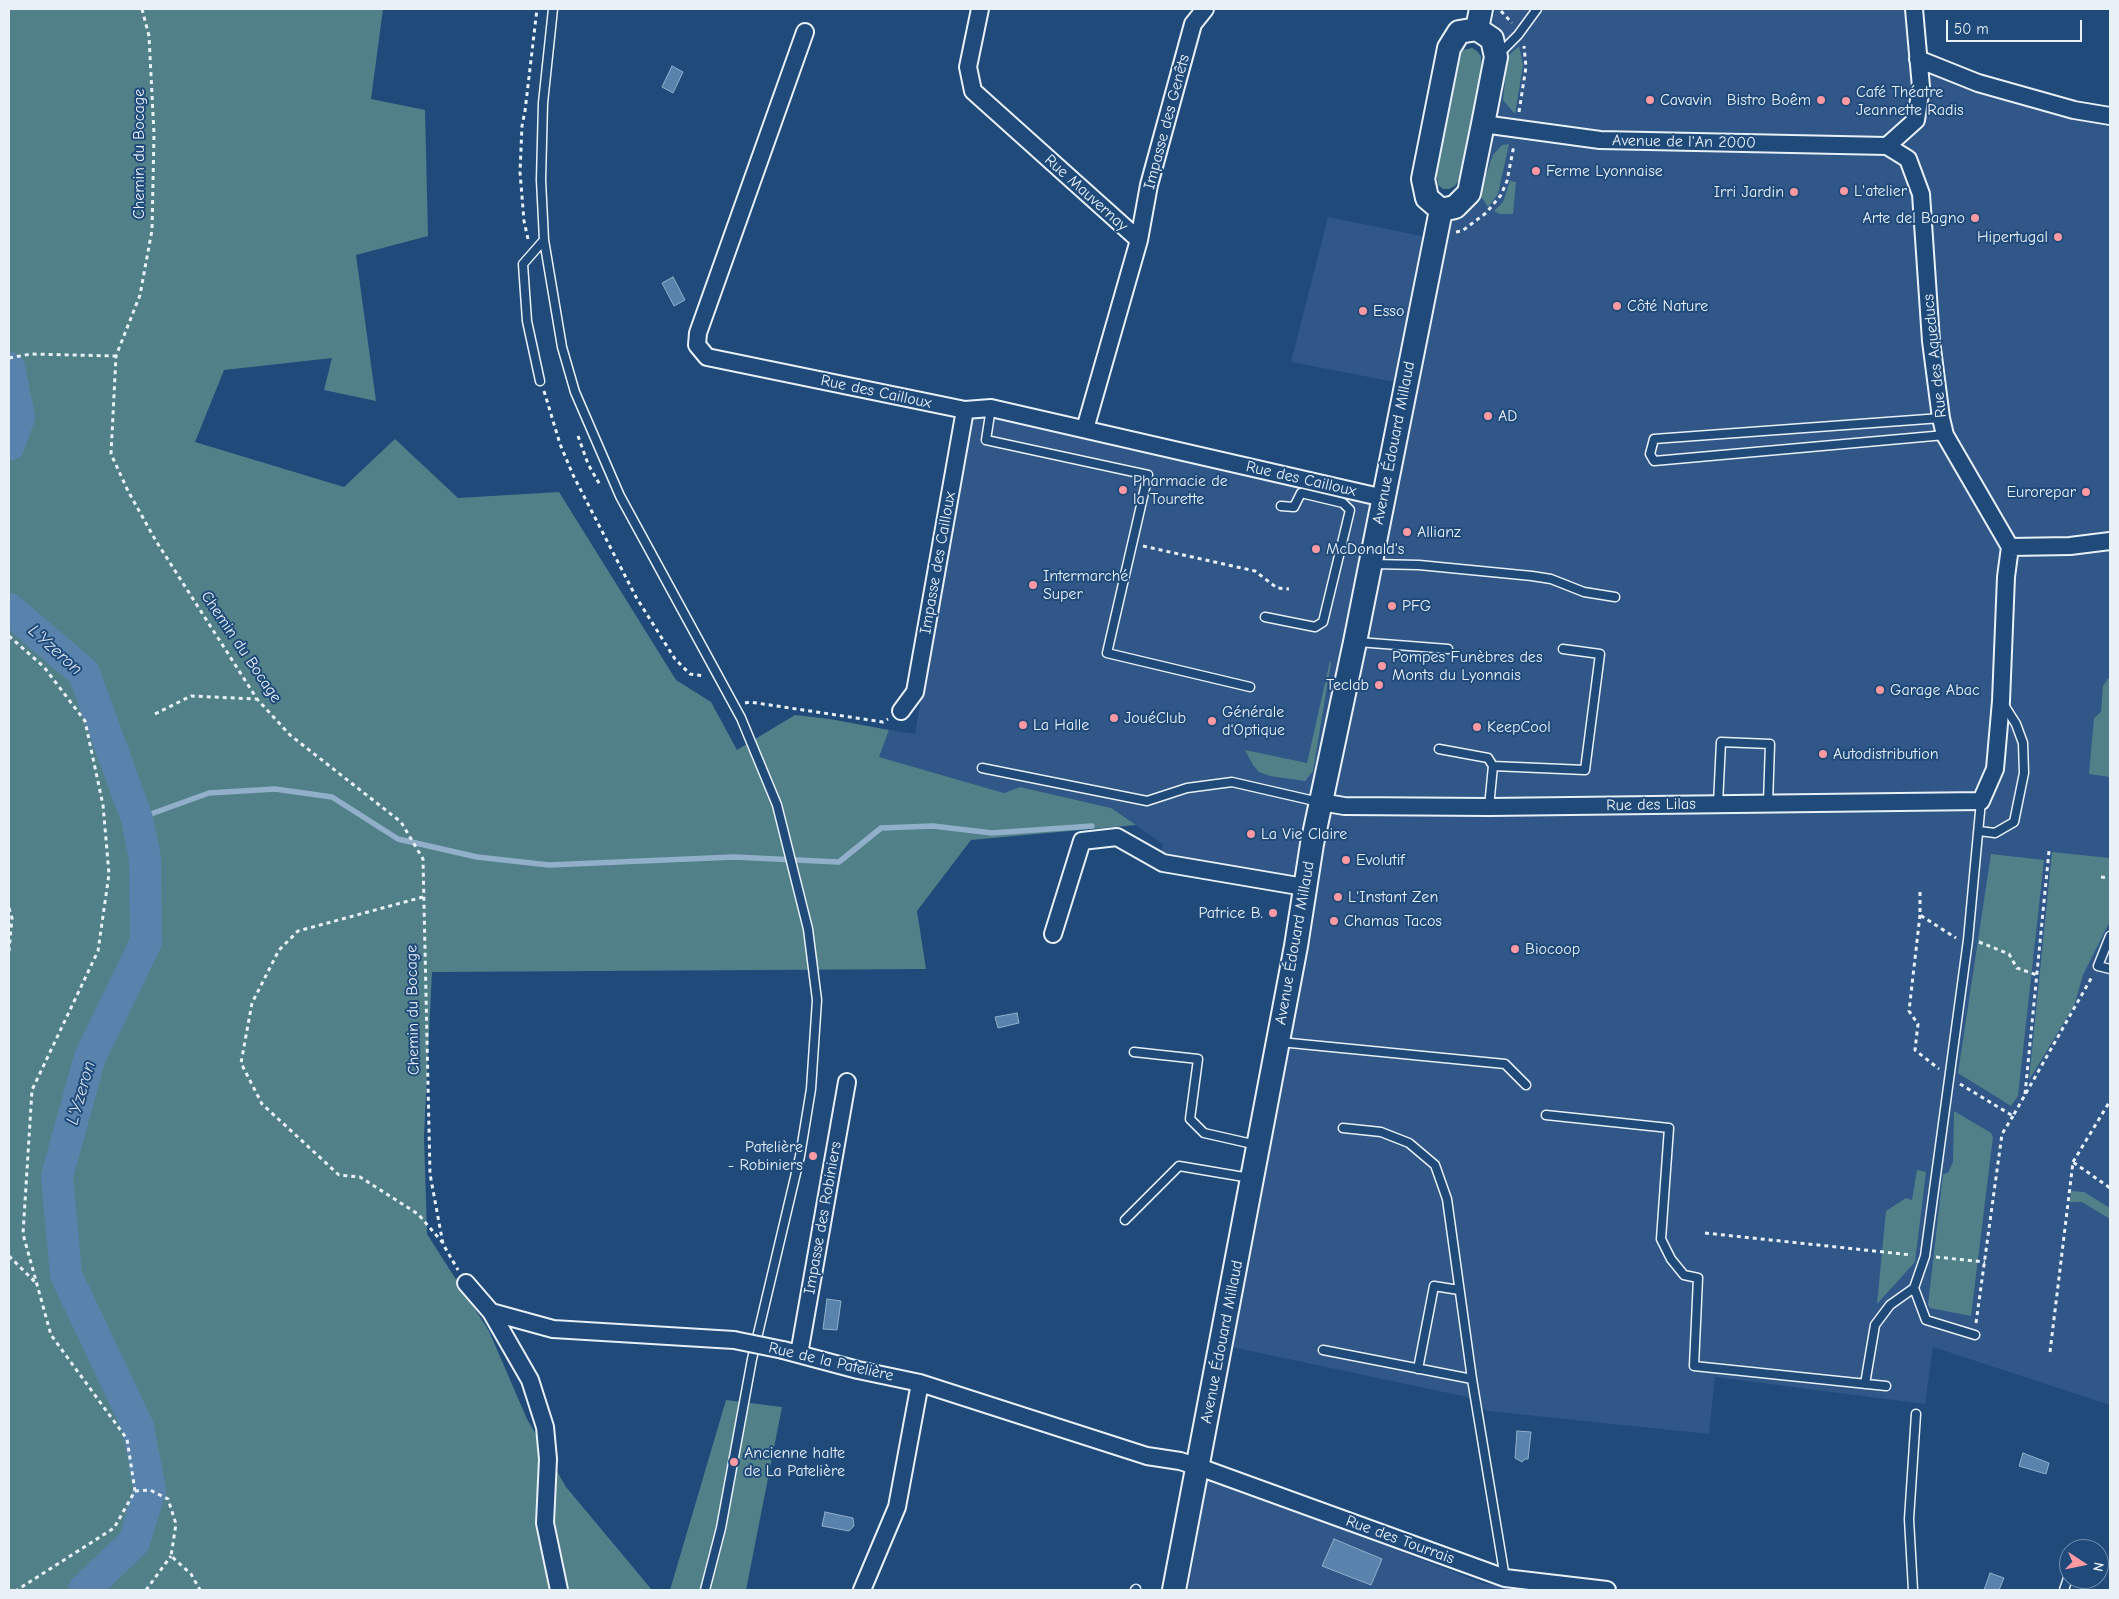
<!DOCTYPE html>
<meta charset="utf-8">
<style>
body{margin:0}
#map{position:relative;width:2119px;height:1599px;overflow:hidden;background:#1f4a7a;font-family:"Comic Neue",sans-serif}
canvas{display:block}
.frame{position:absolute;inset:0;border:10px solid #e8f1f8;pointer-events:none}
.north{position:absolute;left:2059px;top:1539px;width:50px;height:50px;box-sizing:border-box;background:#1f4a7a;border:1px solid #6f8dac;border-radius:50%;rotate:101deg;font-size:14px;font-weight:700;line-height:20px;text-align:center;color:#e8f1f8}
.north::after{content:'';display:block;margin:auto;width:18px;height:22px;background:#ff9aa2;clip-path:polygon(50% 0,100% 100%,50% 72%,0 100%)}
.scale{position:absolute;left:1946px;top:20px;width:136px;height:22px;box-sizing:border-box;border:2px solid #e8f1f8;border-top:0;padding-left:6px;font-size:15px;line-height:18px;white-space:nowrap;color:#e8f1f8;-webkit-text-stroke:4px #1f4a7a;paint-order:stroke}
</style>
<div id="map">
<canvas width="2119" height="1599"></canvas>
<div class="frame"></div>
<div class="north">N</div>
<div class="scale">50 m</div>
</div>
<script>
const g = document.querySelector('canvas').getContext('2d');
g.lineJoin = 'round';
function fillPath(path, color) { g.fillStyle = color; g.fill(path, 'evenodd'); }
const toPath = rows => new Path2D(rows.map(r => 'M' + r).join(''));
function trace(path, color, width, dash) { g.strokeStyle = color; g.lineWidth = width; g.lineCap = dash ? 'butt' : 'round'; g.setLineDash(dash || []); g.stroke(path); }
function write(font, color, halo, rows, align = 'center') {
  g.font = font + ' "Comic Neue",sans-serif'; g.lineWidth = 4; g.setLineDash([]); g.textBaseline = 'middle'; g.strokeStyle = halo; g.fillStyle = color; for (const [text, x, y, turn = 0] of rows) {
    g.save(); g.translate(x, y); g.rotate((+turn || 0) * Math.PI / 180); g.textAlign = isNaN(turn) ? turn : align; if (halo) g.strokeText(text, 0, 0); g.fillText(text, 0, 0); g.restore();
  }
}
fillPath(toPath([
 [1495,9,1907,9,1912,63,2110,118,2110,1405,1933,1347,1925,1404,1715,1377,1709,1434,1488,1411,1467,1397,1232,1347,1313,884,1159,857,1163,844,1110,808,1020,787,1004,793,878,757,889,730,915,734,969,413,1373,499,1395,382,1291,362,1328,217,1446,241],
 [1208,1478,1485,1584,1564,1590,1188,1590]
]), '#305787');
fillPath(toPath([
 [9,9,383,9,371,99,425,110,428,236,356,255,376,401,324,390,332,358,224,370,195,442,344,487,395,439,458,498,559,492,676,680,711,702,737,750,795,715,830,719,889,730,879,757,1004,793,1020,787,1111,808,1136,825,971,840,917,911,926,969,432,972,424,1136,427,1234,489,1331,527,1419,566,1487,652,1590,9,1590],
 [1519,46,1523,65,1515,114,1503,100,1508,56],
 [1472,48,1477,51,1481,56,1482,69,1464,171,1455,186,1449,189,1443,189,1438,185,1436,168,1457,59,1463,50],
 [1509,144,1498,194,1488,207,1480,195,1490,163,1493,155,1502,145],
 [1510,181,1516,182,1513,214,1500,214,1494,211,1503,202],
 [1330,661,1331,663,1313,771,1305,781,1270,776,1259,772,1253,765,1245,750,1307,763],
 [2110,676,2110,777,2089,774,2094,718,2101,712,2103,686],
 [2052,852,2110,858,2110,921,2083,975,2074,1006,2029,1080],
 [1991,854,2044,860,2018,1096,2011,1106,1958,1073],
 [1954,1111,1991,1133,1993,1137,1971,1316,1930,1308,1928,1305,1943,1174,1948,1173,1953,1162],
 [1917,1170,1926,1172,1915,1262,1877,1304,1886,1211,1906,1198,1912,1200],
 [2071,1191,2084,1192,2110,1208,2110,1219,2082,1202,2070,1202],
 [726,1400,782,1407,746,1590,670,1590]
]), '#528089');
const water = toPath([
 [672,66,683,72,673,93,662,87,672,66],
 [673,277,685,300,674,306,662,283,673,277],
 [1017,1013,1019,1023,998,1028,995,1017,1017,1013],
 [827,1299,841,1301,837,1330,823,1329,827,1299],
 [1517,1431,1531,1432,1528,1459,1525,1459,1522,1462,1515,1458,1517,1431],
 [2023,1453,2049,1463,2046,1474,2019,1466,2023,1453],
 [825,1512,853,1518,854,1526,849,1531,822,1526,825,1512],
 [1334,1539,1382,1559,1371,1585,1322,1566,1334,1539],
 [1990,1573,2004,1578,1999,1590,1984,1590,1990,1573]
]);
fillPath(water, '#5983ac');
trace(water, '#92afca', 1);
trace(toPath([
 [137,819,209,793,275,789,332,797,398,839,477,857,549,865,734,857,839,862,881,828,933,826,992,833,1092,826]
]), '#92afca', 5.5);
trace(toPath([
 [9,368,19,417,9,445],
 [9,609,84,673,137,819,145,858,146,942,90,1057,57,1176,66,1275,138,1427,150,1490,134,1542,84,1590]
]), '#5983ac', 32);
const lane = toPath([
 [553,9,543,103,541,180,544,240,562,347,575,392,620,496,741,718,777,805,808,929,817,1000,811,1089,800,1156,752,1359,721,1528,705,1590],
 [1499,54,1518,35,1537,9],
 [540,381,527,321,523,264,544,240],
 [991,408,986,440,1148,475,1107,653,1250,687],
 [1941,418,1654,439,1650,454,1654,461,1945,435],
 [1373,564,1419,565,1532,576,1551,579,1584,592,1615,597],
 [1265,617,1315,627,1323,622,1350,510,1343,503,1301,493,1294,507,1281,506],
 [1358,642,1448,649],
 [1439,749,1488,758,1493,766],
 [982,768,1147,801,1187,788,1232,782,1319,802],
 [1718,804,1721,742,1770,744,1768,803],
 [1489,807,1493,766,1585,770,1600,654,1563,649],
 [1979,831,1995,833,2014,822,2024,773,2023,743,2016,724,2004,705],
 [2110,936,2098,966,2110,969],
 [1280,1042,1505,1064,1526,1085],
 [1134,1052,1198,1059,1190,1119,1204,1133,1257,1145],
 [1546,1115,1669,1128,1661,1239,1671,1259,1684,1275,1698,1278,1694,1366,1886,1386],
 [1343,1128,1381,1132,1409,1143,1435,1165,1447,1199,1472,1379,1505,1578],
 [1125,1220,1179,1166,1250,1178],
 [1914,1288,1926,1320,1975,1335],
 [1323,1350,1472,1379],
 [1418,1369,1434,1286,1459,1290],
 [1865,1384,1875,1325,1890,1305,1914,1288,1925,1256,1968,940,1981,801],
 [1135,1590,1136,1589],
 [1913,1590,1909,1519,1916,1414],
 [2064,1590,2069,1575]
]);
const street = toPath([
 [980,9,968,67,973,91,1139,240,1085,429],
 [805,32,698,333,697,345,707,357,965,410,991,408,1384,498],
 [1918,59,1978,83,2074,110,2110,116],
 [1483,124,1600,140,1887,146],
 [1887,146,1916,120,1921,87,1914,9],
 [1139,240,1149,185,1193,24,1205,9],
 [2010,547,2070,546,2110,541],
 [901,711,915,692,965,410],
 [1321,802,1344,806,1489,807,1981,801,1995,769,2001,701,2006,577,2010,547,1945,435,1941,418,1931,341,1921,194,1908,159,1887,146],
 [1053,934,1082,841,1117,837,1163,863,1304,887],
 [466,1283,491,1312,530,1380,545,1427,548,1459,545,1523,559,1590],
 [491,1312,553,1329,734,1340],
 [783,1350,858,1370,920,1383,1147,1456,1180,1461,1199,1467,1505,1578,1607,1590],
 [799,1354,847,1082],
 [862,1590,897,1507,920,1383]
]);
const secondary = toPath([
 [1477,29,1492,39,1496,57,1483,124,1469,193,1455,207,1441,210,1427,198,1423,179,1449,48,1459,32,1477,29],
 [1477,29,1481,9],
 [1174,1590,1296,946,1312,844,1355,642,1441,210]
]);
trace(lane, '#e8f1f8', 11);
trace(street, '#e8f1f8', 20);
trace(secondary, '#e8f1f8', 26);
trace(toPath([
 [142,9,149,36,154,134,152,230,140,295,116,356,111,454,128,491,156,541,257,699,290,735,401,822,423,859,430,1174,443,1244,458,1270],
 [1501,11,1512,23],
 [1519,112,1526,67,1524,46],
 [1456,232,1462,231,1486,213,1501,195,1507,181,1514,145],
 [528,239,524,221,520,172,522,126,525,111,537,9],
 [9,358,31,354,116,356],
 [544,391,560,444,573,475,636,597,675,659,690,674,705,676],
 [578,436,588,464,600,485],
 [1143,546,1255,571,1277,588,1289,589],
 [9,636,44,667,85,721,103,805,109,874,98,951,32,1090,23,1234,51,1335,127,1439,135,1491,114,1528,17,1590],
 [745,703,750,702,883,722,888,719],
 [155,714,191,696,256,699],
 [2101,877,2110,878],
 [1920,892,1920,915,1956,938],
 [423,897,298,931,279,950,252,1003,241,1063,262,1104,339,1175,360,1177,418,1214,443,1243],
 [9,908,12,918,9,951],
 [1920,915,1909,1011,1918,1024,1915,1050,1939,1069],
 [1979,942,2009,954,2017,968,2037,975],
 [1960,1084,2013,1116,2093,975],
 [2025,1094,2049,851],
 [2073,1162,2110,1101],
 [1705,1233,1912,1255],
 [9,1256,36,1283],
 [1936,1257,1985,1262],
 [1976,1323,2002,1134,2013,1116],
 [2050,1352,2073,1162,2110,1188],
 [135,1491,150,1490,168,1499,176,1524,171,1556,191,1574,200,1590],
 [146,1590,171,1556]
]), '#e8f1f8', 3, [4, 4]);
trace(lane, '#1f4a7a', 8);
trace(street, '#1f4a7a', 16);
trace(secondary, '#1f4a7a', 22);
const streetBridge = toPath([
 [734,1340,783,1350]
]);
trace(streetBridge, '#e8f1f8', 20, []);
trace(streetBridge, '#1f4a7a', 16);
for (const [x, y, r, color] of [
 [1650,100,5,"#ff9aa2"],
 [1821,100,5,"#ff9aa2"],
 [1846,101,5,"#ff9aa2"],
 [1536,171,5,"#ff9aa2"],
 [1844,191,5,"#ff9aa2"],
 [1794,192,5,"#ff9aa2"],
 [1975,218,5,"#ff9aa2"],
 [2058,237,5,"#ff9aa2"],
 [1617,306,5,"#ff9aa2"],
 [1363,311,5,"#ff9aa2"],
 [1488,416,5,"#ff9aa2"],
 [1123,490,5,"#ff9aa2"],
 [2086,492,5,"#ff9aa2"],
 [1407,532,5,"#ff9aa2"],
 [1316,549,5,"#ff9aa2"],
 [1033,585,5,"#ff9aa2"],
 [1392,606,5,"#ff9aa2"],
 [1382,666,5,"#ff9aa2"],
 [1379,685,5,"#ff9aa2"],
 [1880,690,5,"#ff9aa2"],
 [1114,718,5,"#ff9aa2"],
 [1212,721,5,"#ff9aa2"],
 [1023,725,5,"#ff9aa2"],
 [1477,727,5,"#ff9aa2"],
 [1823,754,5,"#ff9aa2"],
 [1251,834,5,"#ff9aa2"],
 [1346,860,5,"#ff9aa2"],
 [1338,897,5,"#ff9aa2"],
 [1273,913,5,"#ff9aa2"],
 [1334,921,5,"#ff9aa2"],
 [1515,949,5,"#ff9aa2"],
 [813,1156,5,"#ff9aa2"],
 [734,1462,5,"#ff9aa2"]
]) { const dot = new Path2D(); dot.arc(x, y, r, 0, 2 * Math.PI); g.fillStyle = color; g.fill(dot); trace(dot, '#1f4a7a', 2); }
write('16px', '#e8f1f8', '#1f4a7a', [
 ["Café Théatre",1856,92],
 ["Jeannette Radis",1856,110],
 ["Cavavin",1660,100],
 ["Bistro Boêm",1811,100,"right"],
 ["Ferme Lyonnaise",1546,171],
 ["L'atelier",1854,191],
 ["Irri Jardin",1784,192,"right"],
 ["Arte del Bagno",1965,218,"right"],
 ["Hipertugal",2048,237,"right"],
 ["Côté Nature",1627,306],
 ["Esso",1373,311],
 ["AD",1498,416],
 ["Pharmacie de",1133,481],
 ["la Tourette",1133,499],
 ["Eurorepar",2076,492,"right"],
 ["Allianz",1417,532],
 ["McDonald's",1326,549],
 ["Intermarché",1043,576],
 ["Super",1043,594],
 ["PFG",1402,606],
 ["Pompes Funèbres des",1392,657],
 ["Monts du Lyonnais",1392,675],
 ["Teclab",1369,685,"right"],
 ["Garage Abac",1890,690],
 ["Générale",1222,712],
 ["d'Optique",1222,730],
 ["JouéClub",1124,718],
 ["La Halle",1033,725],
 ["KeepCool",1487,727],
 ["Autodistribution",1833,754],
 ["La Vie Claire",1261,834],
 ["Evolutif",1356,860],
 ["L'Instant Zen",1348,897],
 ["Patrice B.",1263,913,"right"],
 ["Chamas Tacos",1344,921],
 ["Biocoop",1525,949],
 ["Patelière",803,1147,"right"],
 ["- Robiniers",803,1165,"right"],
 ["Ancienne halte",744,1453],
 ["de La Patelière",744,1471]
], 'left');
write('16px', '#e8f1f8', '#1f4a7a', [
 ["Impasse des Genêts",1167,122,-75],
 ["Avenue de l'An 2000",1684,142,1],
 ["Chemin du Bocage",139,154,-90],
 ["Rue Mauvernay",1086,193,42],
 ["Rue des Aqueducs",1935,356,-96],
 ["Rue des Cailloux",876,392,12],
 ["Avenue Édouard Millaud",1394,443,-79],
 ["Rue des Cailloux",1301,479,13],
 ["Impasse des Cailloux",938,563,-80],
 ["Chemin du Bocage",241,647,56],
 ["Rue des Lilas",1651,805,-1],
 ["Avenue Édouard Millaud",1295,943,-80],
 ["Chemin du Bocage",413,1010,-91],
 ["Impasse des Robiniers",823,1218,-80],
 ["Avenue Édouard Millaud",1222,1342,-79],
 ["Rue de la Patelière",831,1362,13],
 ["Rue des Tourrais",1400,1540,20]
]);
write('italic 18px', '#d3e0ed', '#1f4a7a', [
 ["L'Yzeron",55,650,42],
 ["L'Yzeron",81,1093,-74]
]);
</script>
